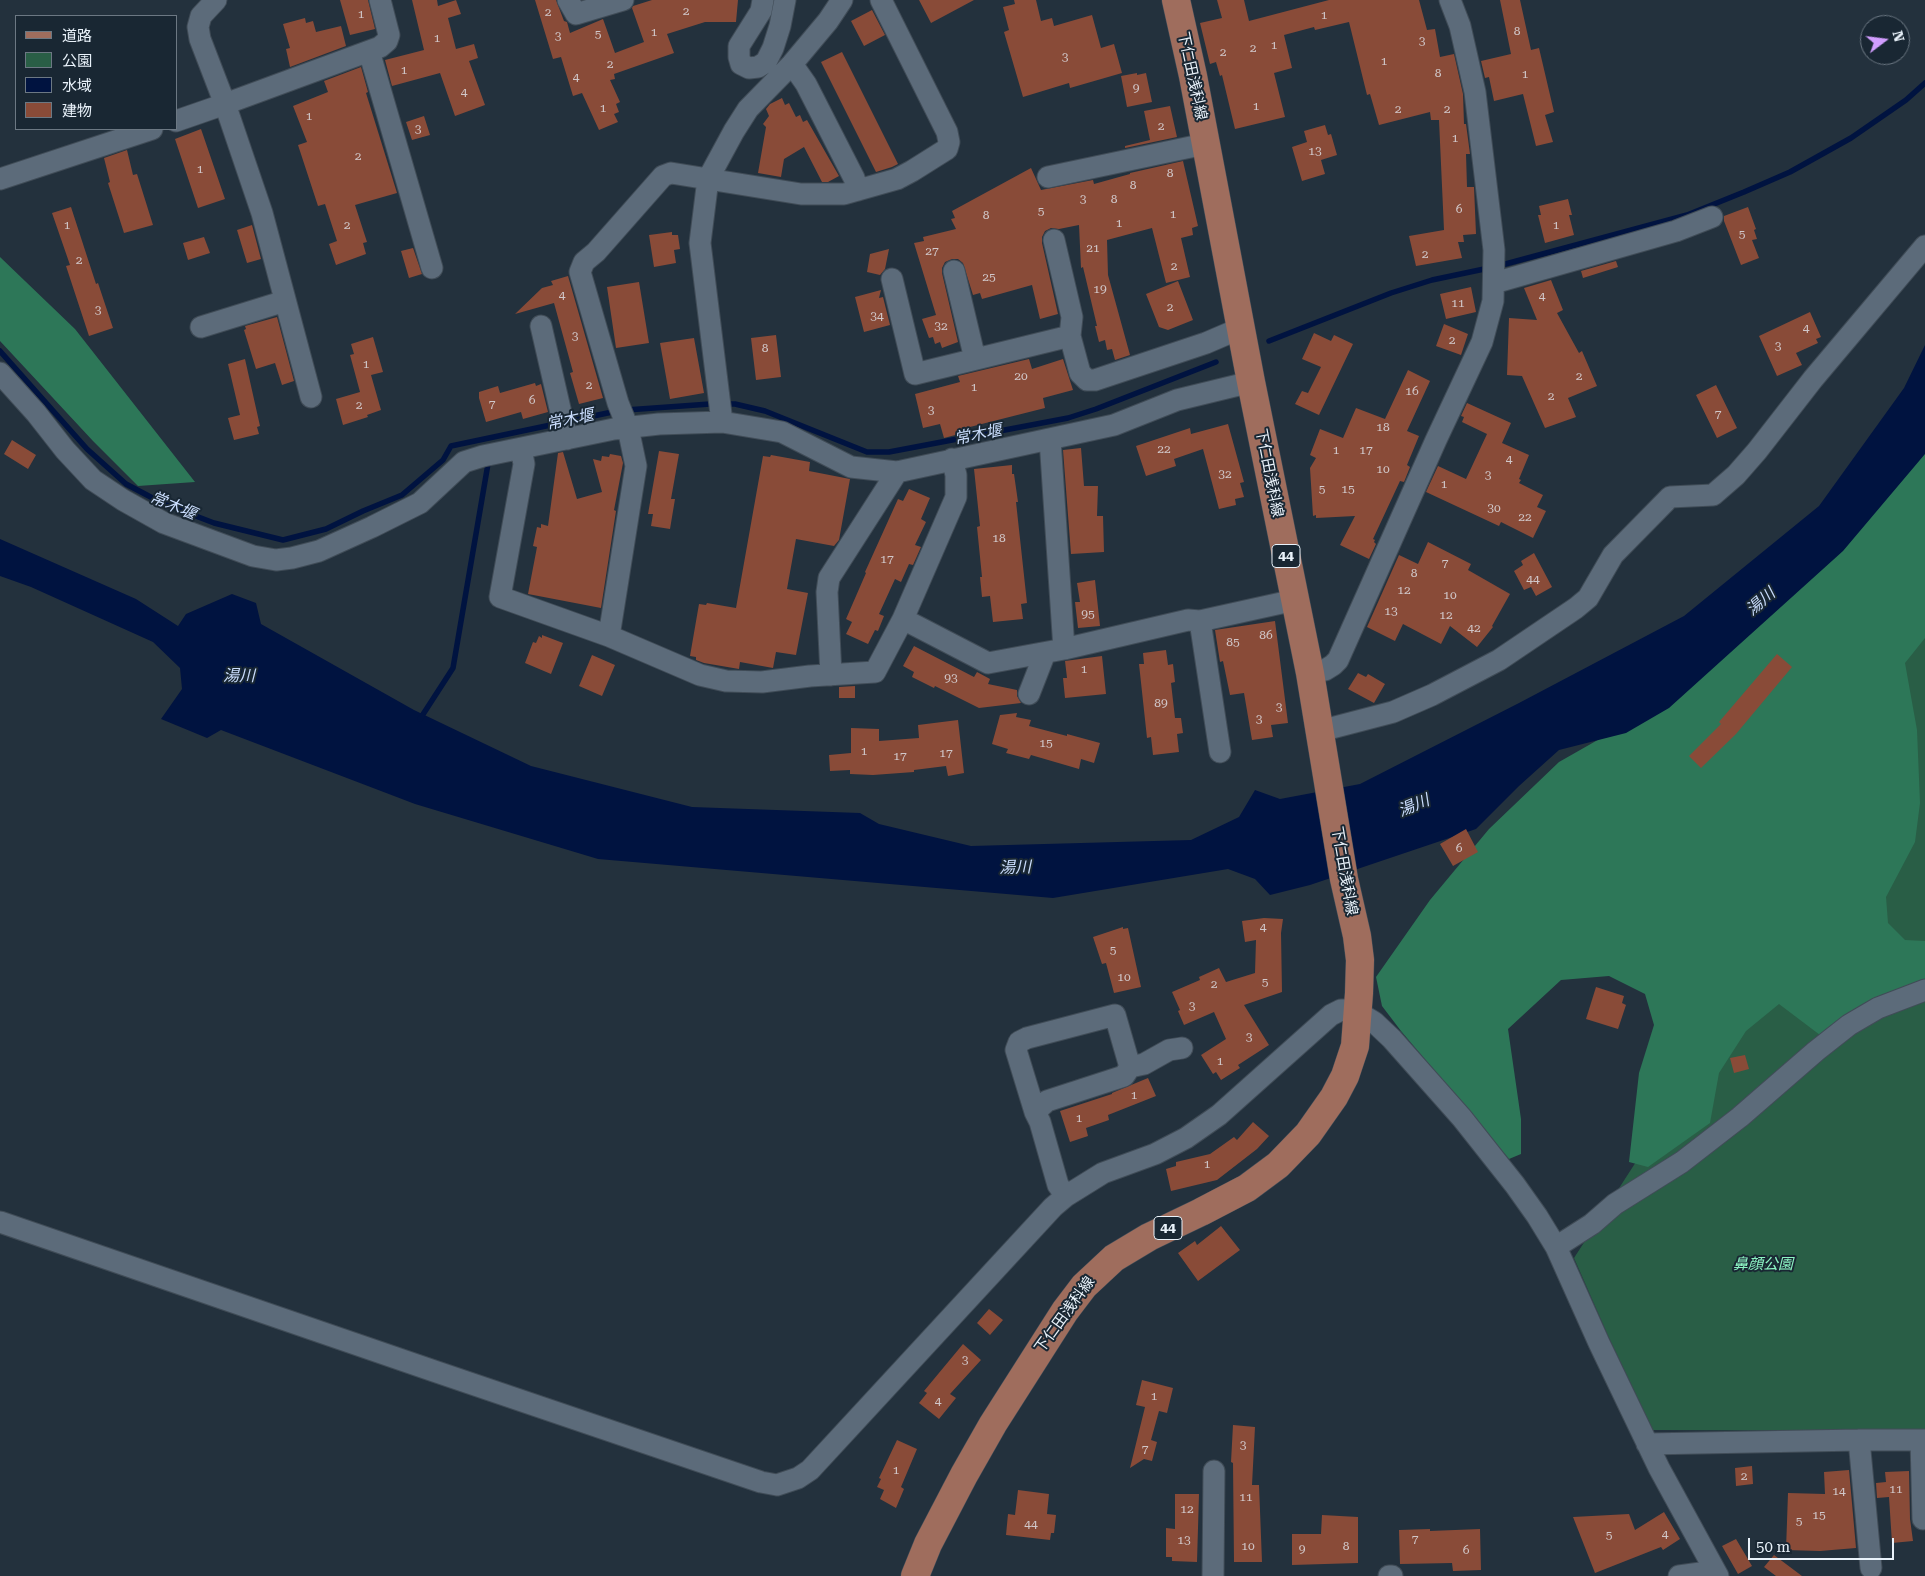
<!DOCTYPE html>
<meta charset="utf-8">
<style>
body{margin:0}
#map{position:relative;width:1925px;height:1576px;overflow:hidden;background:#23313d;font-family:"Roboto Serif","Noto Sans JP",serif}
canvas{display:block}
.legend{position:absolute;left:15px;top:15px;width:162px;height:115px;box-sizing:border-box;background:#192733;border:1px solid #6c7883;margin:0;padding:6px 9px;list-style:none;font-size:15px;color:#e9f2fa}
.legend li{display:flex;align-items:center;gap:10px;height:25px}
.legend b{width:25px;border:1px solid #6c7883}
.north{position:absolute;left:1860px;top:15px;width:50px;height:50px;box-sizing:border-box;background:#192733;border:1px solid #6c7883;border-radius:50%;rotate:75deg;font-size:14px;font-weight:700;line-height:20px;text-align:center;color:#e9f2fa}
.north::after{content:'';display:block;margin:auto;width:18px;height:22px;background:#d19dfe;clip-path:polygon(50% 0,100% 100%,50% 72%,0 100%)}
.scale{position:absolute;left:1748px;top:1538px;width:146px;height:22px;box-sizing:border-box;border:2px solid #e9f2fa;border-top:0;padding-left:6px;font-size:15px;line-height:18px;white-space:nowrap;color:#e9f2fa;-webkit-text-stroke:4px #192733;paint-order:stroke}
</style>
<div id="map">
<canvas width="1925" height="1576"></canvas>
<ul class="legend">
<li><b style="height:6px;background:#9f6d5d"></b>道路</li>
<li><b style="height:14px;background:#295e46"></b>公園</li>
<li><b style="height:14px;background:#001340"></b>水域</li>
<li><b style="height:14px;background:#894b38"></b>建物</li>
</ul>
<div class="north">N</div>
<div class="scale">50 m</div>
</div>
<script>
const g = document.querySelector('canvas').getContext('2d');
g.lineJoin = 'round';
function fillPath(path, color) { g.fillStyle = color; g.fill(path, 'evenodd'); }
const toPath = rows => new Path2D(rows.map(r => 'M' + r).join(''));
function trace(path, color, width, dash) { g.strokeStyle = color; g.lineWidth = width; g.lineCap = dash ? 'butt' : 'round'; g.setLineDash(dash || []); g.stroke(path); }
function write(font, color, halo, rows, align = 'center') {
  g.font = font + ' "Roboto Serif","Noto Sans JP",serif'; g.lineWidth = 4; g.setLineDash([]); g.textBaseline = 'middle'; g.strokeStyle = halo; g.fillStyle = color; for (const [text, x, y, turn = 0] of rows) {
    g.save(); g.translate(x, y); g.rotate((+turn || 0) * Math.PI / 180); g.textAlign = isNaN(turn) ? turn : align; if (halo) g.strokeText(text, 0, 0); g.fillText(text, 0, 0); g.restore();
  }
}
fillPath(toPath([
 [1925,616,1925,1431,1653,1430,1609,1338,1574,1258,1643,1151,1663,1043]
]), '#295e46');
fillPath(toPath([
 [0,257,75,329,195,482,138,486,93,441,0,341],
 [1925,432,1925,638,1905,663,1917,730,1920,803,1915,842,1886,897,1888,923,1905,940,1925,941,1925,980,1881,995,1820,1035,1779,1004,1746,1031,1719,1073,1710,1123,1648,1167,1629,1162,1639,1073,1654,1025,1645,994,1609,976,1561,980,1508,1029,1521,1119,1521,1154,1509,1159,1401,1031,1382,1006,1376,977,1430,900,1489,829,1559,762,1668,700]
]), '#2d7758');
fillPath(toPath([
 [1925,345,1925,454,1843,551,1669,708,1626,733,1559,750,1519,786,1476,829,1310,885,1270,895,1255,879,1228,869,1053,898,598,859,415,804,221,730,207,738,161,719,182,689,180,668,153,642,31,587,0,576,0,539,136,599,178,626,186,614,232,594,256,603,261,624,414,710,531,766,692,807,860,813,879,824,971,846,1191,840,1239,817,1255,790,1280,799,1360,784,1519,703,1684,616,1819,506,1904,388]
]), '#001340');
trace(toPath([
 [1498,266,1687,215,1744,192,1790,172,1851,138,1906,100,1925,83],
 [1269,341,1391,293,1432,280,1489,268],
 [0,351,87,449,126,484,162,503,214,523,283,540,326,529,363,511,402,495,443,460,451,446,617,411],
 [626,410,710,404,735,404,765,411,867,452,889,452,1068,418,1096,409,1216,362],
 [420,719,453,668,489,458]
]), '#001340', 5.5);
fillPath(toPath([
 [340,0,368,0,375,29,350,35],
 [412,0,437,0,438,6,456,0,461,14,448,18,456,49,474,44,478,58,469,61,485,105,455,116,440,73,392,86,385,60,424,50],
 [535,0,556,0,564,21,567,22,570,33,603,19,615,53,644,42,632,8,633,6,652,0,738,0,736,22,705,22,667,34,674,53,614,74,615,79,610,80,620,102,616,104,619,112,614,114,618,122,599,130,582,93,573,96,561,57,553,59],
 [919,0,974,0,931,23],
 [1014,0,1036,0,1041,21,1052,18,1054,26,1092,15,1101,48,1114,44,1122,73,1070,88,1069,83,1023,97,1004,32,1009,30,1003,7,1015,4],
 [1217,0,1244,0,1249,21,1329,0,1419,0,1427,30,1435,29,1440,57,1454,54,1463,94,1464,124,1466,124,1470,154,1466,154,1467,187,1474,187,1476,234,1463,235,1464,242,1458,242,1462,258,1416,266,1409,236,1444,230,1439,120,1431,120,1430,112,1379,125,1370,94,1367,95,1349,22,1315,30,1314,27,1284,35,1292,68,1274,73,1285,117,1235,129,1222,75,1220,76,1216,62,1210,64,1200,23,1222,18],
 [1500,0,1520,0,1531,50,1539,48,1554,112,1545,115,1553,142,1536,146,1523,94,1494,101,1489,77,1485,78,1481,61,1511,54],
 [872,10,885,35,864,46,851,21],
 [305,18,306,23,313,21,316,32,341,26,346,46,290,67,286,49,290,48,283,24],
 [842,52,898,164,892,167,876,172,821,62],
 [361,67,368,92,366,93,397,193,355,205,367,242,363,243,366,254,336,265,329,244,337,241,325,204,318,206,298,145,307,142,293,106,328,92,324,81],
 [1137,73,1137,75,1146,73,1152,102,1127,107,1121,76],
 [782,98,785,105,789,103,796,117,800,115,803,122,807,120,839,176,828,182,822,182,804,147,784,159,781,177,758,173,766,127,763,124,769,116,766,109,770,104],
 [1170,106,1177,137,1125,148,1125,146,1150,140,1144,111],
 [424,116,430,135,412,140,406,122],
 [1325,125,1328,135,1331,134,1337,155,1321,160,1325,174,1302,181,1292,147,1307,142,1304,131],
 [201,129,225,199,198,208,175,139],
 [127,150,133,175,137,174,153,225,124,233,108,183,110,182,104,158],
 [1183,161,1198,226,1192,228,1193,235,1181,238,1190,277,1166,283,1152,228,1107,240,1108,275,1130,355,1115,360,1112,349,1107,350,1105,340,1099,342,1095,326,1097,326,1083,267,1081,268,1079,225,1059,229,1051,228,1045,231,1042,237,1042,243,1058,314,1040,319,1032,285,982,299,980,293,973,295,963,263,958,259,952,259,945,262,942,268,942,273,958,342,942,348,940,342,935,344,933,337,929,338,922,319,936,315,914,243,924,241,923,237,956,229,951,219,955,218,952,211,1031,168,1041,190,1093,180,1094,184,1130,174,1130,173],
 [1568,199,1572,215,1569,215,1574,235,1545,243,1538,215,1541,215,1539,206],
 [71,207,96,284,98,283,113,328,89,336,66,266,70,265,52,213],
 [1748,207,1756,229,1754,230,1757,239,1752,240,1759,258,1741,265,1724,221,1724,216],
 [252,225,261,259,247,263,237,230],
 [672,232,672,235,678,235,680,249,674,250,676,263,654,267,649,235],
 [204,237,210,253,188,260,183,243],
 [413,248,422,274,409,278,401,251],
 [889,249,885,269,880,275,867,272,870,254],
 [1616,261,1618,267,1583,278,1581,271],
 [568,276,603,398,579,404,570,373,573,372,554,303,515,314,542,288,553,285,551,281],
 [1551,280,1563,310,1557,313,1579,353,1582,351,1597,386,1568,398,1576,417,1545,428,1522,376,1507,375,1509,318,1537,320,1524,288],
 [1178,281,1193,320,1168,330,1159,327,1146,294],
 [639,282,649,343,616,348,607,287],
 [1471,287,1476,312,1446,319,1440,294],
 [881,290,879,298,883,297,890,325,864,332,855,297],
 [1810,312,1821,337,1816,339,1818,343,1796,353,1802,365,1777,376,1759,336],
 [277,317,294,381,282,385,275,363,256,369,244,330,246,329,245,326],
 [1444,324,1468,334,1461,355,1436,346],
 [1314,333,1331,341,1334,335,1353,344,1319,415,1295,404,1302,391,1308,393,1321,367,1302,359],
 [776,335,781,377,756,380,751,338],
 [373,337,383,372,371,375,381,410,367,415,368,417,343,425,336,399,360,392,350,355,354,354,351,344],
 [694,338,704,393,670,399,660,343],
 [245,359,260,426,257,427,259,434,234,440,228,418,240,415,228,364],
 [1029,359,1032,369,1063,359,1073,390,1043,398,1045,408,962,429,963,433,944,438,940,424,923,428,915,394,960,382,958,376],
 [1408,370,1430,381,1407,431,1419,436,1407,465,1410,467,1404,482,1400,481,1373,539,1375,540,1374,542,1376,544,1369,559,1340,545,1355,516,1316,518,1316,515,1313,516,1310,468,1316,458,1310,455,1320,429,1343,438,1356,408,1385,419],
 [535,383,536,386,541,384,548,412,523,419,521,412,486,422,479,398,479,392,498,386,500,393],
 [1716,385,1737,428,1717,438,1696,395],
 [1467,403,1511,423,1502,443,1529,455,1519,479,1521,480,1519,483,1543,495,1537,507,1546,511,1533,538,1501,522,1499,526,1426,492,1438,466,1466,479,1487,434,1462,422,1464,417,1461,416],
 [1228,424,1244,482,1240,483,1244,497,1235,499,1236,505,1219,509,1203,449,1174,459,1176,466,1146,476,1136,446,1190,428,1191,434],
 [12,440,36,455,28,469,4,454],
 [1081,448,1084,486,1098,486,1097,516,1103,516,1104,552,1071,554,1063,450],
 [659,451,679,454,671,499,675,499,670,529,651,526,653,514,648,514],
 [563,452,577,499,602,492,593,459,601,461,602,456,609,457,610,454,621,456,623,463,614,510,616,511,601,608,528,594,537,547,533,546,537,527,541,528,541,524,548,526,558,453],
 [771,455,810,462,809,471,850,479,839,540,834,546,796,539,787,589,808,593,796,655,776,652,773,668,740,662,739,669,704,663,696,660,696,657,690,656,699,604,706,605,707,603,736,608,763,456,770,457],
 [1012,465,1012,474,1014,474,1018,502,1016,502,1027,603,1021,604,1023,619,993,622,990,596,982,597,980,577,982,577,977,527,980,526,974,469],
 [909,489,930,498,921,519,926,522,915,545,921,547,913,565,909,564,901,582,895,579,879,614,884,616,878,631,875,630,868,644,846,634,852,622,846,619,866,573,865,572,898,499,903,501],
 [1428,542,1471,564,1468,570,1510,594,1492,626,1493,627,1477,647,1450,626,1441,644,1403,624,1395,641,1367,627,1399,555,1418,564],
 [1534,553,1552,587,1536,596,1531,587,1524,590,1514,571,1523,565,1521,561],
 [1095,580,1100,626,1078,628,1075,602,1080,602,1077,583],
 [1275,621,1288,723,1271,725,1273,737,1252,740,1244,693,1230,695,1223,661,1220,662,1215,630],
 [542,635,563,643,551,674,525,663,533,642,536,643,539,636,542,638],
 [914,646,974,677,977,672,990,679,988,684,1017,690,1017,696,1021,703,979,708,935,686,934,688,912,677,914,672,903,666],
 [1166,650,1168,665,1173,664,1175,682,1171,683,1175,718,1181,718,1183,733,1177,734,1179,752,1153,755,1151,737,1147,738,1139,664,1144,664,1143,653],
 [1777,654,1792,667,1736,734,1701,768,1689,756,1721,724,1719,722],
 [592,655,615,665,602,696,579,686],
 [1102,656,1106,694,1065,698,1063,678,1067,678,1065,661],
 [1358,673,1366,677,1368,674,1385,684,1374,703,1348,689],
 [855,686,855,698,839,698,839,687],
 [1017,713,1016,717,1031,720,1029,726,1067,736,1067,734,1100,743,1094,763,1081,759,1079,769,1031,755,1029,759,1006,753,1008,749,992,744,1000,715],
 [958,720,964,773,948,776,946,766,914,770,914,772,873,775,850,774,850,770,830,771,829,755,851,753,851,728,879,729,879,741,919,738,918,725],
 [1466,829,1478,852,1453,866,1440,844],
 [1264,918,1283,919,1281,933,1282,992,1244,1005,1269,1045,1238,1065,1240,1068,1221,1080,1216,1072,1213,1074,1201,1055,1226,1039,1214,1012,1184,1025,1178,1011,1180,1010,1172,992,1200,980,1199,977,1219,968,1226,982,1255,973,1256,940,1245,942,1242,921],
 [1123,927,1123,929,1128,928,1141,987,1114,993,1106,963,1102,964,1093,937],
 [1596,987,1624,996,1622,1003,1626,1005,1618,1029,1586,1019],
 [1745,1055,1749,1069,1734,1073,1730,1058],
 [1148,1078,1156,1096,1108,1115,1109,1120,1086,1128,1088,1136,1070,1142,1060,1111,1112,1094,1112,1093],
 [1253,1122,1269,1136,1257,1149,1217,1180,1171,1191,1166,1169,1176,1166,1176,1162,1210,1154,1234,1137,1237,1140],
 [1221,1226,1240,1250,1198,1281,1178,1253,1195,1241,1197,1245],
 [989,1309,1003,1320,990,1335,977,1323],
 [963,1344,981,1360,950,1394,956,1398,939,1419,919,1403,927,1393,924,1391],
 [1142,1380,1173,1388,1167,1413,1159,1411,1151,1440,1157,1442,1152,1461,1144,1459,1130,1468,1145,1407,1136,1405],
 [1233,1425,1255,1427,1252,1485,1259,1485,1262,1562,1234,1562,1233,1463,1231,1462],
 [897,1440,917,1449,901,1487,904,1489,896,1508,880,1499,884,1490,877,1487,881,1479,879,1478],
 [1752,1466,1753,1484,1736,1486,1735,1468],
 [1849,1470,1856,1548,1820,1551,1786,1550,1788,1493,1825,1494,1824,1472],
 [1909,1471,1910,1519,1913,1541,1892,1543,1889,1497,1877,1498,1876,1483,1886,1482,1885,1472],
 [1018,1490,1049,1494,1047,1514,1056,1515,1054,1533,1051,1533,1050,1540,1006,1535,1008,1514,1015,1515],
 [1175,1494,1199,1494,1197,1562,1172,1561,1172,1557,1166,1557,1166,1528,1175,1529],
 [1664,1512,1680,1539,1663,1550,1661,1547,1595,1573,1573,1517,1629,1514,1635,1530],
 [1322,1515,1358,1517,1358,1563,1292,1565,1292,1534,1321,1534],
 [1430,1529,1430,1531,1480,1529,1481,1570,1453,1571,1452,1563,1400,1564,1399,1530],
 [1736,1539,1752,1566,1738,1574,1722,1546],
 [1774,1555,1802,1576,1776,1576,1764,1567]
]), '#894b38');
const minor = toPath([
 [568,0,576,14,623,0],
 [763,0,761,11,739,46,739,57,741,64,749,68,758,67,766,62,773,48,780,26,785,0],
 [369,51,432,268],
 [792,64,806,84,854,178,858,190],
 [176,121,225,104,200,39,198,27,201,16,216,0],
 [1048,177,1205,144],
 [0,179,152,129],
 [1054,240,1072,317,1070,336],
 [954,271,975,359],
 [892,279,915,374,1070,336,1080,373,1087,380,1095,380,1206,343,1241,328],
 [1494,283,1676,231,1712,217],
 [541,326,567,439],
 [201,327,285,301],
 [0,373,36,413,65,450,93,480,123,500,164,523,253,556,276,560,292,558,319,551,372,527,420,503,464,462,483,456,614,429,659,424,722,422,782,432,851,467,897,472,1114,425,1177,400,1251,382],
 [311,397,262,213,225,104,380,47,387,41,389,35,380,0],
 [722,422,700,243,708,179,734,131,748,109,792,64,828,21,842,0],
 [1050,439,1064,649],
 [521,449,524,464,500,597,609,636,700,675,726,681,762,682,810,676,875,672,903,619,956,497,956,475,952,459],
 [903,619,988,663,1064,649,1188,620,1200,621,1295,600],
 [1200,621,1220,752],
 [609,636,636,466,628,428,618,403,580,272,584,262,596,252,663,176,671,173,801,194,844,194,897,179,912,171,947,149,949,142,947,132,881,0],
 [1310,673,1325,670,1333,665,1338,660,1436,440,1482,342,1493,301,1494,250,1475,92,1460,26,1450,0],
 [831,675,827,592,829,578,897,472],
 [1029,694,1045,653],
 [1320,731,1393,712,1432,695,1499,660,1576,608,1588,598,1613,555,1670,497,1713,495,1736,475,1757,451,1813,379,1925,246],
 [1035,1112,1047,1101,1124,1076,1130,1067,1144,1064,1169,1050,1182,1048],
 [1066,1196,1058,1185,1040,1122,1035,1112,1016,1050,1019,1042,1027,1038,1115,1015,1130,1067],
 [0,1222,434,1371,761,1482,777,1485,798,1478,810,1470,1053,1207,1066,1196,1103,1173,1155,1154,1186,1138,1219,1115,1331,1015,1341,1010,1349,1010,1359,1013,1374,1022,1392,1039,1462,1118,1515,1185,1537,1216,1556,1247,1599,1343,1659,1468,1718,1576],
 [1556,1247,1592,1224,1615,1204,1682,1162,1740,1117,1816,1051,1849,1025,1878,1008,1925,990],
 [1859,1440,1871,1568],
 [1921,1440,1923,1519],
 [1647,1444,1859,1440,1925,1440],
 [1213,1576,1214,1471],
 [1389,1576,1392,1576],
 [1679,1576,1715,1571]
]);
const major = toPath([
 [915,1576,928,1544,964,1475,993,1424,1065,1311,1084,1286,1114,1258,1149,1237,1201,1212,1247,1188,1278,1165,1308,1134,1334,1097,1345,1076,1355,1046,1359,993,1360,960,1357,936,1344,879,1310,673,1251,382,1193,76,1176,0]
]);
trace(minor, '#404c57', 23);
trace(major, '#404c57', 29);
trace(minor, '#5c6b7a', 21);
trace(major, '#9f6d5d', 28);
write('12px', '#d1c8ca', null, [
 ["2",686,11],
 ["2",548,12],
 ["1",361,14],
 ["1",1324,15],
 ["8",1517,31],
 ["1",654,32],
 ["5",598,34],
 ["3",558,36],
 ["1",437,38],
 ["3",1422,41],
 ["1",1274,45],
 ["2",1253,48],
 ["2",1223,52],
 ["3",1065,57],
 ["1",1384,61],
 ["2",610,64],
 ["1",404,70],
 ["8",1438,73],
 ["1",1525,74],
 ["4",576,77],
 ["9",1136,88],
 ["4",464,92],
 ["1",1256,106],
 ["1",603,108],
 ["2",1398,109],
 ["2",1447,109],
 ["1",309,116],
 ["2",1161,126],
 ["3",418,129],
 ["1",1455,138],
 ["13",1315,151],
 ["2",358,156],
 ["1",200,169],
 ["8",1170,173],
 ["8",1133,185],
 ["3",1083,199],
 ["8",1114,199],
 ["6",1459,209],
 ["5",1041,211],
 ["1",1173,214],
 ["8",986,215],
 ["1",1119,223],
 ["1",67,225],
 ["2",347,225],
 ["1",1556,225],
 ["5",1742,234],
 ["21",1093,248],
 ["27",932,251],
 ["2",1425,254],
 ["2",79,260],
 ["2",1174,266],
 ["25",989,277],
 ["19",1100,289],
 ["4",562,295],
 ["4",1542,296],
 ["11",1458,303],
 ["2",1170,307],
 ["3",98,310],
 ["34",877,316],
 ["32",941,326],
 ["4",1806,328],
 ["3",575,336],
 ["2",1452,340],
 ["3",1778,346],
 ["8",765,348],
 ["1",366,364],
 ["20",1021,376],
 ["2",1579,376],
 ["2",589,385],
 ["1",974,387],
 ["16",1412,391],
 ["2",1551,396],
 ["6",532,400],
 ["7",492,404],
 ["2",359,405],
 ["3",931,410],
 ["7",1718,414],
 ["18",1383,427],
 ["22",1164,449],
 ["1",1336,450],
 ["17",1366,450],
 ["4",1509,459],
 ["10",1383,469],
 ["32",1225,474],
 ["3",1488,475],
 ["1",1444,484],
 ["5",1322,489],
 ["15",1348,489],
 ["30",1494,508],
 ["22",1525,517],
 ["18",999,538],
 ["17",887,559],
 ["7",1445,563],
 ["8",1414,573],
 ["44",1533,579],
 ["12",1404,590],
 ["10",1450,595],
 ["13",1391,611],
 ["95",1088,614],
 ["12",1446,615],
 ["42",1474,628],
 ["86",1266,635],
 ["85",1233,642],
 ["1",1084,669],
 ["93",951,678],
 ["89",1161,703],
 ["3",1279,707],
 ["3",1259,719],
 ["15",1046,743],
 ["1",864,751],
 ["17",946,753],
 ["17",900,756],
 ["6",1459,848],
 ["4",1263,927],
 ["5",1113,950],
 ["10",1124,977],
 ["5",1265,982],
 ["2",1214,984],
 ["3",1192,1006],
 ["3",1249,1037],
 ["1",1220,1061],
 ["1",1134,1095],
 ["1",1079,1118],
 ["1",1207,1164],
 ["3",965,1360],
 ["1",1154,1396],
 ["4",938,1401],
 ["3",1243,1445],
 ["7",1145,1449],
 ["1",896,1470],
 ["2",1744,1476],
 ["11",1896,1489],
 ["14",1839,1491],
 ["11",1246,1497],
 ["12",1187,1509],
 ["15",1819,1515],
 ["5",1799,1521],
 ["44",1031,1524],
 ["4",1665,1534],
 ["5",1609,1535],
 ["7",1415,1539],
 ["13",1184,1540],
 ["10",1248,1546],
 ["8",1346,1546],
 ["9",1302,1549],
 ["6",1466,1550]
]);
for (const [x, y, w] of [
 [1286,556,28],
 [1168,1228,28]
]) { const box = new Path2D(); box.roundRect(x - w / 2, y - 11.5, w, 23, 4); g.fillStyle = '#192733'; g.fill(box); trace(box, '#e9f2fa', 1); }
write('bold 14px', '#e9f2fa', null, [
 ["44",1286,556],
 ["44",1168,1228]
]);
write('15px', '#e9f2fa', '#192733', [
 ["下仁田浅科線",1192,76,78],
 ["下仁田浅科線",1269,473,79],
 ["下仁田浅科線",1344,871,80],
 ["下仁田浅科線",1065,1315,-54]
]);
write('italic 15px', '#8df5c4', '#192733', [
 ["鼻顔公園",1763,1265]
]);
write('italic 16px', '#caddfd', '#192733', [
 ["常木堰",570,420,-12],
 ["常木堰",978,435,-11],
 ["常木堰",173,506,23],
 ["湯川",1761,602,-41],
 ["湯川",239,676],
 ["湯川",1414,806,-23],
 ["湯川",1015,868,-2]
]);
</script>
